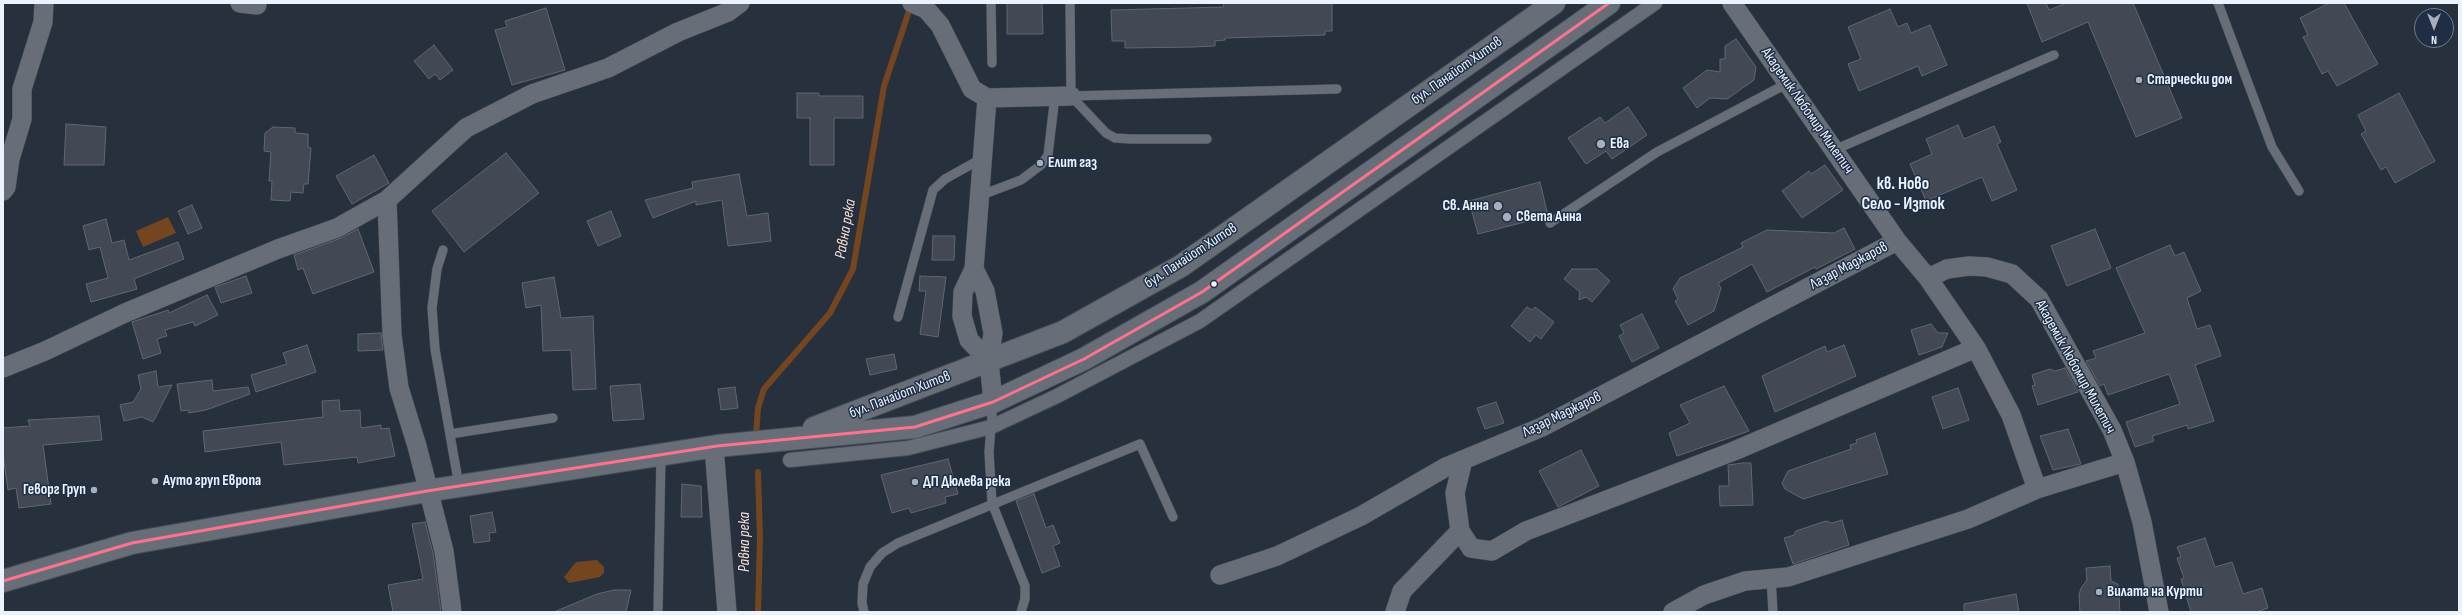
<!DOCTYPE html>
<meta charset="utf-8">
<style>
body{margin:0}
#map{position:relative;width:2462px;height:615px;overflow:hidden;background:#27303d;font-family:"Sofia Sans Condensed",sans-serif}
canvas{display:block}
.frame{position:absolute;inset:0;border:4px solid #ebf3ff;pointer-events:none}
.north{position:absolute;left:2414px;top:8px;width:40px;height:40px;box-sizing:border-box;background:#1f2e45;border:1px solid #717d8f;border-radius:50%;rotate:180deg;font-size:11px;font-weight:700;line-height:16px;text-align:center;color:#ebf3ff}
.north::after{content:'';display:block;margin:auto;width:14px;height:18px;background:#a6afbb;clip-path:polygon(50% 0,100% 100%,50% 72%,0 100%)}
</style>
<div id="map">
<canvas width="2462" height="615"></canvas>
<div class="frame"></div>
<div class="north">N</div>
</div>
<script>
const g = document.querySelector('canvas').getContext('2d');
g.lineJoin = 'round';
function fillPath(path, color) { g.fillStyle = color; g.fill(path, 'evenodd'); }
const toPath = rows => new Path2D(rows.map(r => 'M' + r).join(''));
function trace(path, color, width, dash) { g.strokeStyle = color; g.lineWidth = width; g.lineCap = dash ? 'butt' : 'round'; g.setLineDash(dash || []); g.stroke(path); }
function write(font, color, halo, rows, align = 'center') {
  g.font = font + ' "Sofia Sans Condensed",sans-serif'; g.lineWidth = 3; g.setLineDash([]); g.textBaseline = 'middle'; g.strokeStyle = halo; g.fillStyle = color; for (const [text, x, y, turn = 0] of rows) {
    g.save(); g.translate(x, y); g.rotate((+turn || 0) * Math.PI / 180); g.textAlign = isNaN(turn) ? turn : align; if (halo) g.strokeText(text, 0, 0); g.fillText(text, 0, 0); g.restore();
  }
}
fillPath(toPath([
 [168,217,176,233,143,247,136,231],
 [597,560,604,567,604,573,600,577,569,583,564,577,576,562]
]), '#744620');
trace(toPath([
 [756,435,758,408,764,389,830,313,853,269,884,86,911,5],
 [758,472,760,539,758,612]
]), '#744620', 6);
const building = toPath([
 [1007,3,1042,3,1043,34,1007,34,1007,3],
 [1223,3,1332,3,1332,31,1325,31,1325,35,1225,38,1225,40,1215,41,1215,46,1194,47,1125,48,1125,41,1112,41,1111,10,1224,7,1223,3],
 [2027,3,2046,3,2049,10,2067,3,2133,3,2182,118,2136,137,2088,22,2042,42,2027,3],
 [2329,3,2344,3,2378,64,2337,86,2328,71,2322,74,2303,37,2308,35,2300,18,2329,3],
 [546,8,565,70,512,85,495,30,507,27,505,21,546,8],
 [1890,9,1898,27,1907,23,1911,33,1930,25,1947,65,1922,76,1918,66,1859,91,1848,64,1861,59,1848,27,1890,9],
 [1736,39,1756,67,1754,80,1727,99,1710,98,1697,108,1683,88,1707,70,1720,72,1720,59,1725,59,1725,46,1736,39],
 [434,45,453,70,440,80,435,74,429,79,414,61,434,45],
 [797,93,819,93,819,96,863,96,863,118,834,118,834,165,810,165,810,118,797,118,797,93],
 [2399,93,2435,161,2395,183,2386,167,2381,170,2361,134,2366,131,2358,115,2399,93],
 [1628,107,1647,135,1612,159,1606,151,1586,164,1568,138,1600,117,1605,123,1628,107],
 [66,124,106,127,104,165,64,165,66,124],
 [1958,125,1964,139,1994,126,2001,142,1997,144,2017,190,1992,201,1982,177,1926,201,1910,164,1932,154,1926,139,1958,125],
 [273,127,295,128,295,133,308,134,308,147,311,148,308,184,304,184,303,193,291,192,290,201,271,200,272,181,269,181,271,152,264,151,265,133,273,127],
 [506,153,539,193,464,252,432,211,506,153],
 [374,155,389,183,352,204,336,176,374,155],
 [1825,165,1843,190,1802,218,1782,191,1809,171,1811,174,1825,165],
 [739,174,747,216,768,213,771,241,728,246,722,200,696,205,696,201,653,218,645,200,693,188,692,182,739,174],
 [1540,182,1548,216,1478,234,1469,201,1540,182],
 [192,205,202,228,188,234,178,211,192,205],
 [611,211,621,236,598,246,587,221,611,211],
 [106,219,112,243,124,240,129,260,178,242,184,259,134,279,137,289,91,302,86,284,108,278,100,247,89,250,83,226,106,219],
 [1844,228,1855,249,1816,269,1815,267,1767,292,1752,264,1718,283,1721,288,1714,311,1688,325,1675,301,1678,299,1673,289,1680,278,1743,247,1741,243,1767,230,1834,233,1844,228],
 [358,229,374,272,313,294,303,268,298,270,294,255,341,238,358,229],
 [2095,229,2111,268,2067,286,2051,246,2095,229],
 [933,236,955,236,954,260,932,260,933,236],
 [2170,245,2175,256,2184,252,2201,291,2187,298,2197,329,2210,325,2221,356,2195,365,2214,421,2188,429,2187,425,2152,436,2154,441,2135,447,2126,422,2180,404,2169,374,2108,395,2104,384,2100,386,2086,361,2096,358,2093,351,2145,333,2116,268,2170,245],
 [1572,269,1597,269,1610,281,1592,302,1586,297,1579,300,1580,292,1564,279,1572,269],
 [246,276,252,293,221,303,215,287,246,276],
 [920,276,946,277,938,337,920,334,926,291,919,291,920,276],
 [554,277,561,318,593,316,596,389,573,390,571,350,543,351,541,305,526,308,522,283,554,277],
 [207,295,218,315,195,326,193,322,165,330,167,336,157,339,161,353,143,359,132,322,168,310,169,313,207,295],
 [1527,307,1532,310,1535,307,1554,322,1541,339,1536,335,1530,342,1511,326,1527,307],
 [1642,314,1659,348,1632,362,1619,336,1624,333,1620,325,1642,314],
 [1931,324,1938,333,1948,333,1942,347,1919,355,1911,330,1931,324],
 [381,333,383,350,358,351,358,334,381,333],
 [307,345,316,372,256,392,251,375,287,364,283,353,307,345],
 [1844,345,1856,376,1775,412,1762,376,1825,346,1827,352,1844,345],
 [894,354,897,369,870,375,866,359,894,354],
 [2065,368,2078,392,2038,405,2032,386,2035,385,2032,375,2050,369,2055,371,2065,368],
 [156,371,158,387,172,385,153,422,142,417,124,421,120,405,133,402,141,389,138,375,156,371],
 [212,380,213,391,248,387,250,394,206,410,189,413,188,410,181,411,177,384,212,380],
 [640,384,644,419,613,421,610,386,640,384],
 [1724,386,1749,431,1677,456,1669,433,1690,423,1680,405,1724,386],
 [735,387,738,408,721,410,718,389,735,387],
 [1958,388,1969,420,1943,429,1932,397,1958,388],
 [339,400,340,411,360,410,361,428,381,425,381,429,389,428,395,456,358,463,357,457,284,465,281,442,205,452,203,431,323,417,322,401,339,400],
 [1496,402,1504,423,1485,429,1477,408,1496,402],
 [99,416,102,440,43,445,51,504,19,508,16,488,8,490,3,454,3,428,30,426,28,420,99,416],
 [2068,429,2081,464,2053,470,2040,436,2068,429],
 [1875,433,1888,474,1803,499,1785,489,1782,483,1788,471,1851,449,1850,445,1857,443,1856,440,1875,433],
 [1581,450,1599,486,1558,507,1539,471,1581,450],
 [948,459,958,494,945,497,946,503,911,513,909,508,892,513,881,475,948,459],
 [1743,463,1751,463,1753,505,1720,506,1719,486,1729,486,1728,465,1743,463],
 [682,484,701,486,702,517,681,517,682,484],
 [1034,494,1046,528,1053,525,1060,543,1053,546,1060,566,1042,573,1016,501,1034,494],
 [492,512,496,532,489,533,490,541,474,543,470,516,492,512],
 [1842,520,1849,545,1793,564,1784,538,1794,535,1796,531,1826,521,1832,523,1842,520],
 [425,522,433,553,441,612,393,612,388,585,423,579,412,524,425,522],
 [2205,538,2215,567,2232,562,2243,594,2262,588,2268,608,2256,612,2191,612,2181,579,2184,578,2177,558,2181,557,2177,547,2205,538],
 [2110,566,2111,581,2118,584,2120,612,2080,612,2079,595,2081,588,2087,580,2086,568,2110,566],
 [614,590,631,590,626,612,554,612,597,594,614,590],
 [2016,594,2019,612,1964,612,1964,604,2016,594]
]);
fillPath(building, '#424954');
trace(building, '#5f6772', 1);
const service = toPath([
 [991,3,992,63],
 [1070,3,1071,96,1106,133,1115,138,1131,139,1207,139],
 [2218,3,2272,147,2299,191],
 [1071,96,1337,89],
 [1834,150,2054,55],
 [979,196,1021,180,1041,165,1048,155,1055,96],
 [1550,223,1657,152,1788,83],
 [443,250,437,269,432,308,435,349,459,486],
 [898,317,933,190,945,179,981,159],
 [993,403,989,452,992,503,1025,586,1025,599,1021,612],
 [450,434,553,418],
 [1771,578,1773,612],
 [658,612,661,455],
 [864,612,862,603,863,584,870,567,882,553,898,543,1140,444,1173,517]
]);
const pedestrian = toPath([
 [790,460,908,448,991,427,1057,396,1200,321,1655,3]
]);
const minor = toPath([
 [240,3,257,5],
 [912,3,926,9,940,25,972,89,987,98],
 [1732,3,1897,241,1928,278,1947,269,1969,266,1987,267,2012,274,2039,299,2112,430,2125,462,2142,522,2159,612],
 [3,191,6,187,10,159,22,119,22,89,43,22,44,3],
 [387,200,466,128,532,94,608,68,678,32,728,12,740,3],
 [974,269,985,291,993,333,989,361,993,402],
 [1928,278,1976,348,2011,415,2037,489],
 [989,361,969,340,962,316,963,292,974,269,987,98,1071,96],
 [3,368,45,351,125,313,278,249,337,228,387,200,392,335,399,388,417,446,444,551,452,612],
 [714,447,727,612],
 [1463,460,1455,493,1460,531,1471,548,1492,551,1526,531,1734,451,1976,348],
 [1220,575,1277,556,1361,516,1446,467,1542,427,1897,241],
 [1395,612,1402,591,1460,531],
 [1673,612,1704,595,1745,581,1788,577,1968,519,2037,489,2125,462]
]);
const tertiary = toPath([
 [814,428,1063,332,1181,266,1554,3],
 [3,581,132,543,427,491,717,446,915,427,993,402,1084,359,1202,292,1609,3]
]);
trace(service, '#454d56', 10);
trace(pedestrian, '#454d56', 16);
trace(minor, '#454d56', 20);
trace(tertiary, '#454d56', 24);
trace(service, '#676e78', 9);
trace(pedestrian, '#676e78', 14);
trace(minor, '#676e78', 19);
trace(tertiary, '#676e78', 22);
trace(toPath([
 [3,581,132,543,427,491,717,446,915,427,993,402,1084,359,1202,292,1609,3]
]), '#fc738d', 3);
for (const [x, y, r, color] of [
 [2139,80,4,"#a6afbb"],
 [1601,144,5,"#a6afbb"],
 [1040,163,4,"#a6afbb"],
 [1498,206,5,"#a6afbb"],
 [1507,217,5,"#a6afbb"],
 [1214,284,3.5,"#ebf3ff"],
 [155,481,4,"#a6afbb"],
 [915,482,4,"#a6afbb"],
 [94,490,4,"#a6afbb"],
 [2099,592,4,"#a6afbb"]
]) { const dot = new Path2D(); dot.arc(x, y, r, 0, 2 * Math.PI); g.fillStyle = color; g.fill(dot); trace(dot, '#1f2e45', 1.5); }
write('15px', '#ebf3ff', '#1f2e45', [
 ["бул. Панайот Хитов",1457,71,-35],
 ["Академик Любомир Милетич",1807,111,55],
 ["бул. Панайот Хитов",1191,256,-33],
 ["Лазар Маджаров",1849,266,-28],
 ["Академик Любомир Милетич",2075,367,61],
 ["бул. Панайот Хитов",900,395,-21],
 ["Лазар Маджаров",1562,415,-26]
]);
write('bold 15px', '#ebf3ff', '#1f2e45', [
 ["Старчески дом",2147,80],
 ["Ева",1610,144],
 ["Елит газ",1048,163],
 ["Св. Анна",1489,206,"right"],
 ["Света Анна",1516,217],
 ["Ауто груп Европа",163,481],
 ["ДП Дюлева река",923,482],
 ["Геворг Груп",86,490,"right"],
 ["Вилата на Курти",2107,592]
], 'left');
write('italic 16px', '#fddcc5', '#1f2e45', [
 ["Равна река",846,229,-80],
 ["Равна река",745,542,-90]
]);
write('bold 17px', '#ebf3ff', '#1f2e45', [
 ["кв. Ново",1903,185],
 ["Село - Изток",1903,205]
]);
</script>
